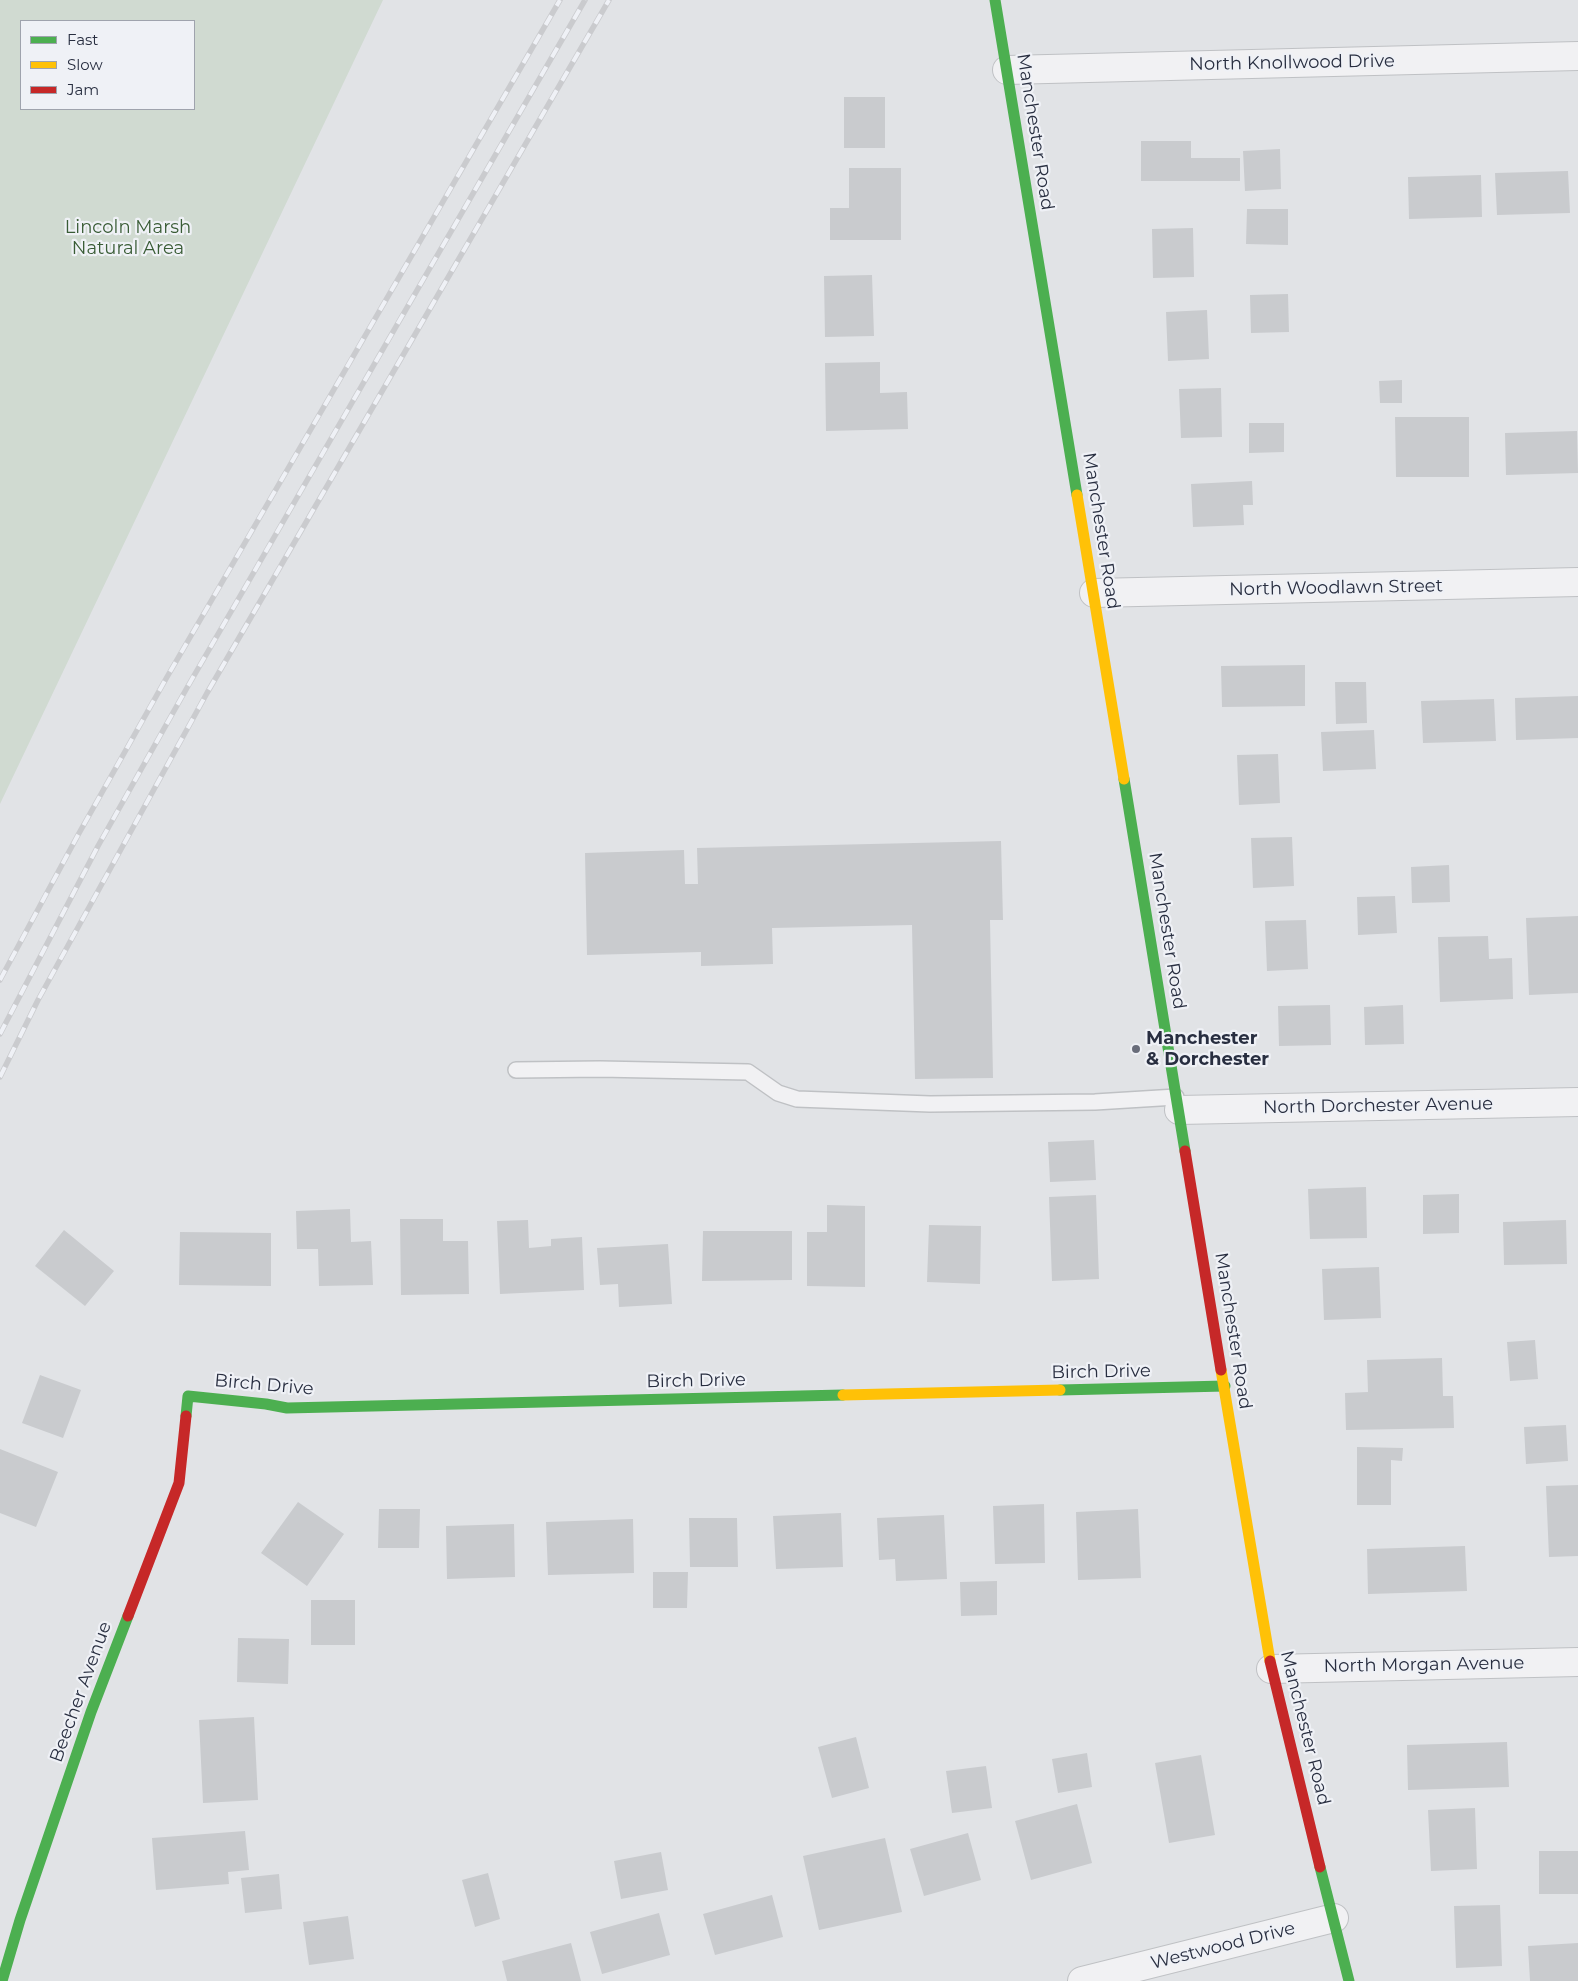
<!DOCTYPE html>
<style>
body{margin:0}
#map{position:relative;width:1578px;height:1981px;overflow:hidden;background:#e1e3e6;font-family:Montserrat,sans-serif}
canvas{display:block}
.legend{position:absolute;left:20px;top:20px;width:175px;height:90px;box-sizing:border-box;background:#eff1f6;border:1px solid #9fa3ad;margin:0;padding:6px 9px;list-style:none;font-size:15px;color:#282e40}
.legend li{display:flex;align-items:center;gap:10px;height:25px}
.legend b{width:25px;border:1px solid #9fa3ad}
</style>
<div id="map">
<canvas width="1578" height="1981"></canvas>
<ul class="legend">
<li><b style="height:6px;background:#4caf50"></b>Fast</li>
<li><b style="height:6px;background:#ffc107"></b>Slow</li>
<li><b style="height:6px;background:#c62828"></b>Jam</li>
</ul>
</div>
<script>
const g = document.querySelector('canvas').getContext('2d');
g.lineJoin = 'round';
function fillPath(path, color) { g.fillStyle = color; g.fill(path, 'evenodd'); }
const toPath = rows => new Path2D(rows.map(r => 'M' + r).join(''));
function trace(path, color, width, dash) { g.strokeStyle = color; g.lineWidth = width; g.lineCap = dash ? 'butt' : 'round'; g.setLineDash(dash || []); g.stroke(path); }
function write(font, color, halo, rows, align = 'center') {
  g.font = font + ' Montserrat,sans-serif'; g.lineWidth = 4.5; g.setLineDash([]); g.textBaseline = 'middle'; g.strokeStyle = halo; g.fillStyle = color; for (const [text, x, y, turn = 0] of rows) {
    g.save(); g.translate(x, y); g.rotate((+turn || 0) * Math.PI / 180); g.textAlign = isNaN(turn) ? turn : align; if (halo) g.strokeText(text, 0, 0); g.fillText(text, 0, 0); g.restore();
  }
}
fillPath(toPath([
 [0,0,383,0,0,804],
 [194,21,194,109,21,109,21,21]
]), '#d0dad1');
fillPath(toPath([
 [844,97,885,97,885,148,844,148],
 [1141,141,1191,141,1191,158,1240,158,1240,181,1141,181],
 [1280,149,1281,189,1245,191,1243,151],
 [849,168,901,168,901,240,830,240,830,208,849,208],
 [1568,171,1570,213,1497,215,1495,173],
 [1481,175,1482,217,1409,219,1408,177],
 [1247,209,1288,209,1288,245,1246,244],
 [1193,228,1194,277,1153,278,1152,229],
 [872,275,874,336,825,337,824,276],
 [1288,294,1289,332,1251,333,1250,295],
 [1207,310,1209,359,1168,361,1166,312],
 [880,362,880,393,907,392,908,429,826,431,825,363],
 [1402,380,1402,403,1380,403,1379,381],
 [1221,388,1222,437,1181,438,1179,389],
 [1395,417,1469,417,1469,477,1396,477],
 [1249,423,1284,423,1284,452,1249,453],
 [1577,431,1578,473,1506,475,1505,433],
 [1252,481,1253,505,1243,505,1244,525,1193,527,1191,484],
 [1305,665,1305,706,1222,707,1221,666],
 [1335,682,1366,682,1367,723,1336,724],
 [1578,696,1578,738,1516,740,1515,698],
 [1494,699,1496,741,1423,743,1421,701],
 [1374,730,1376,769,1323,771,1321,732],
 [1278,754,1280,803,1239,805,1237,755],
 [1292,837,1294,886,1253,888,1251,838],
 [1001,841,1003,920,990,920,993,1078,915,1079,912,925,772,928,773,964,701,966,701,952,587,955,585,853,684,850,685,884,698,884,697,848],
 [1449,865,1450,902,1412,903,1411,867],
 [1395,896,1397,933,1358,935,1357,897],
 [1578,916,1578,993,1529,995,1526,918],
 [1306,920,1308,969,1267,971,1265,921],
 [1488,936,1489,959,1512,958,1513,999,1440,1002,1438,937],
 [1330,1005,1331,1045,1279,1046,1278,1006],
 [1403,1005,1404,1044,1365,1045,1364,1007],
 [1094,1140,1096,1180,1050,1182,1048,1142],
 [1366,1187,1367,1238,1310,1239,1308,1189],
 [1459,1194,1459,1233,1423,1234,1423,1195],
 [1096,1195,1099,1279,1052,1281,1049,1197],
 [827,1205,865,1206,865,1287,807,1286,807,1232,827,1232],
 [350,1209,351,1242,371,1241,373,1285,319,1286,318,1249,297,1249,296,1211],
 [400,1219,443,1219,443,1241,468,1241,469,1294,401,1295],
 [528,1220,529,1248,551,1246,551,1239,582,1237,584,1290,500,1294,497,1221],
 [1566,1220,1567,1264,1504,1265,1503,1222],
 [929,1225,981,1226,980,1284,927,1282],
 [64,1230,114,1271,85,1306,35,1266],
 [703,1231,792,1231,792,1280,702,1281],
 [180,1232,271,1233,271,1286,179,1285],
 [668,1244,672,1304,619,1307,618,1284,600,1285,597,1248],
 [1379,1267,1381,1318,1324,1320,1322,1269],
 [1535,1340,1538,1379,1510,1381,1507,1342],
 [1442,1358,1443,1396,1453,1396,1454,1428,1346,1430,1345,1393,1368,1392,1367,1360],
 [40,1375,81,1390,63,1438,22,1423],
 [1566,1425,1568,1461,1526,1464,1524,1427],
 [1357,1447,1403,1448,1402,1461,1391,1460,1391,1505,1357,1505],
 [0,1449,58,1472,36,1527,0,1513],
 [1578,1485,1578,1556,1549,1557,1546,1486],
 [298,1502,344,1534,307,1586,261,1553],
 [1044,1504,1045,1563,995,1564,993,1506],
 [379,1509,420,1509,419,1548,378,1548],
 [1138,1509,1141,1578,1078,1580,1076,1512],
 [841,1513,843,1567,776,1569,773,1516],
 [944,1515,947,1579,896,1581,895,1559,879,1560,877,1518],
 [689,1518,737,1518,738,1567,690,1567],
 [633,1519,634,1573,548,1575,546,1522],
 [514,1524,515,1577,447,1579,446,1526],
 [1465,1546,1467,1591,1368,1594,1367,1549],
 [653,1572,688,1572,687,1608,653,1608],
 [997,1581,997,1615,961,1616,960,1582],
 [311,1600,355,1600,355,1645,311,1645],
 [238,1638,289,1639,288,1684,237,1682],
 [254,1717,258,1800,203,1803,199,1720],
 [856,1737,869,1788,832,1798,818,1747],
 [1507,1742,1509,1787,1408,1790,1407,1745],
 [1087,1753,1092,1787,1058,1793,1052,1759],
 [1201,1755,1215,1835,1169,1843,1155,1763],
 [986,1766,992,1808,952,1813,946,1771],
 [1077,1804,1092,1863,1031,1880,1015,1821],
 [1475,1808,1477,1869,1431,1871,1428,1810],
 [245,1831,249,1870,228,1872,229,1884,156,1890,152,1838],
 [968,1833,981,1880,924,1896,910,1849],
 [885,1838,902,1912,819,1930,803,1856],
 [1539,1851,1578,1851,1578,1894,1539,1894],
 [661,1852,668,1890,621,1899,614,1861],
 [488,1873,500,1919,475,1927,462,1880],
 [279,1874,282,1909,245,1913,241,1878],
 [772,1895,783,1937,715,1955,703,1914],
 [1500,1905,1502,1966,1456,1968,1454,1906],
 [659,1913,670,1955,602,1974,590,1932],
 [348,1916,354,1959,309,1965,303,1922],
 [571,1943,581,1981,507,1981,502,1961],
 [1578,1943,1578,1981,1530,1981,1528,1946]
]), '#c9cbce');
const lane = toPath([
 [516,1070,600,1069,748,1072,778,1093,797,1099,930,1104,1095,1102,1176,1097]
]);
const street = toPath([
 [1007,70,1578,56],
 [1094,593,1578,582],
 [1179,1110,1578,1102],
 [1271,1669,1578,1662],
 [1082,1981,1334,1918]
]);
trace(lane, '#bfc1c4', 18);
trace(street, '#bfc1c4', 30);
trace(lane, '#f1f1f3', 15);
trace(street, '#f1f1f3', 28);
trace(toPath([
 [995,0,1077,495],
 [1124,779,1185,1151],
 [1060,1390,1225,1386],
 [186,1416,188,1396,266,1404,287,1408,843,1395],
 [1320,1867,1349,1981],
 [2,1981,20,1920,91,1712,128,1616]
]), '#4caf50', 11);
trace(toPath([
 [1077,495,1124,779],
 [1221,1370,1270,1661],
 [843,1395,1060,1390]
]), '#ffc107', 11);
trace(toPath([
 [1185,1151,1221,1370],
 [128,1616,179,1483,186,1416],
 [1270,1661,1320,1867]
]), '#c62828', 11);
const rail = toPath([
 [0,980,78,835,167,677,560,0],
 [0,1034,98,846,188,686,585,0],
 [0,1077,38,1000,207,693,609,0]
]);
trace(rail, '#cacbce', 5.5);
trace(rail, '#eff1f6', 4, [11]);
for (const [x, y, r, color] of [
 [1136,1049,5,"#696d7a"]
]) { const dot = new Path2D(); dot.arc(x, y, r, 0, 2 * Math.PI); g.fillStyle = color; g.fill(dot); trace(dot, '#eff1f6', 2); }
write('18px', '#282e40', '#eff1f6', [
 ["North Knollwood Drive",1292,63,-1],
 ["Manchester Road",1035,132,81],
 ["Manchester Road",1101,531,81],
 ["North Woodlawn Street",1336,588,-1],
 ["Manchester Road",1167,931,81],
 ["North Dorchester Avenue",1378,1106,-1],
 ["Manchester Road",1233,1331,81],
 ["Birch Drive",1101,1372,-1],
 ["Birch Drive",696,1381,-1],
 ["Birch Drive",264,1385,5],
 ["North Morgan Avenue",1424,1665,-1],
 ["Beecher Avenue",81,1692,-70],
 ["Manchester Road",1305,1728,76],
 ["Westwood Drive",1223,1946,-14]
]);
write('18px', '#395c35', '#eff1f6', [
 ["Lincoln Marsh",128,228],
 ["Natural Area",128,249]
]);
write('bold 18px', '#282e40', '#eff1f6', [
 ["Manchester",1146,1039],
 ["& Dorchester",1146,1060]
], 'left');
</script>
